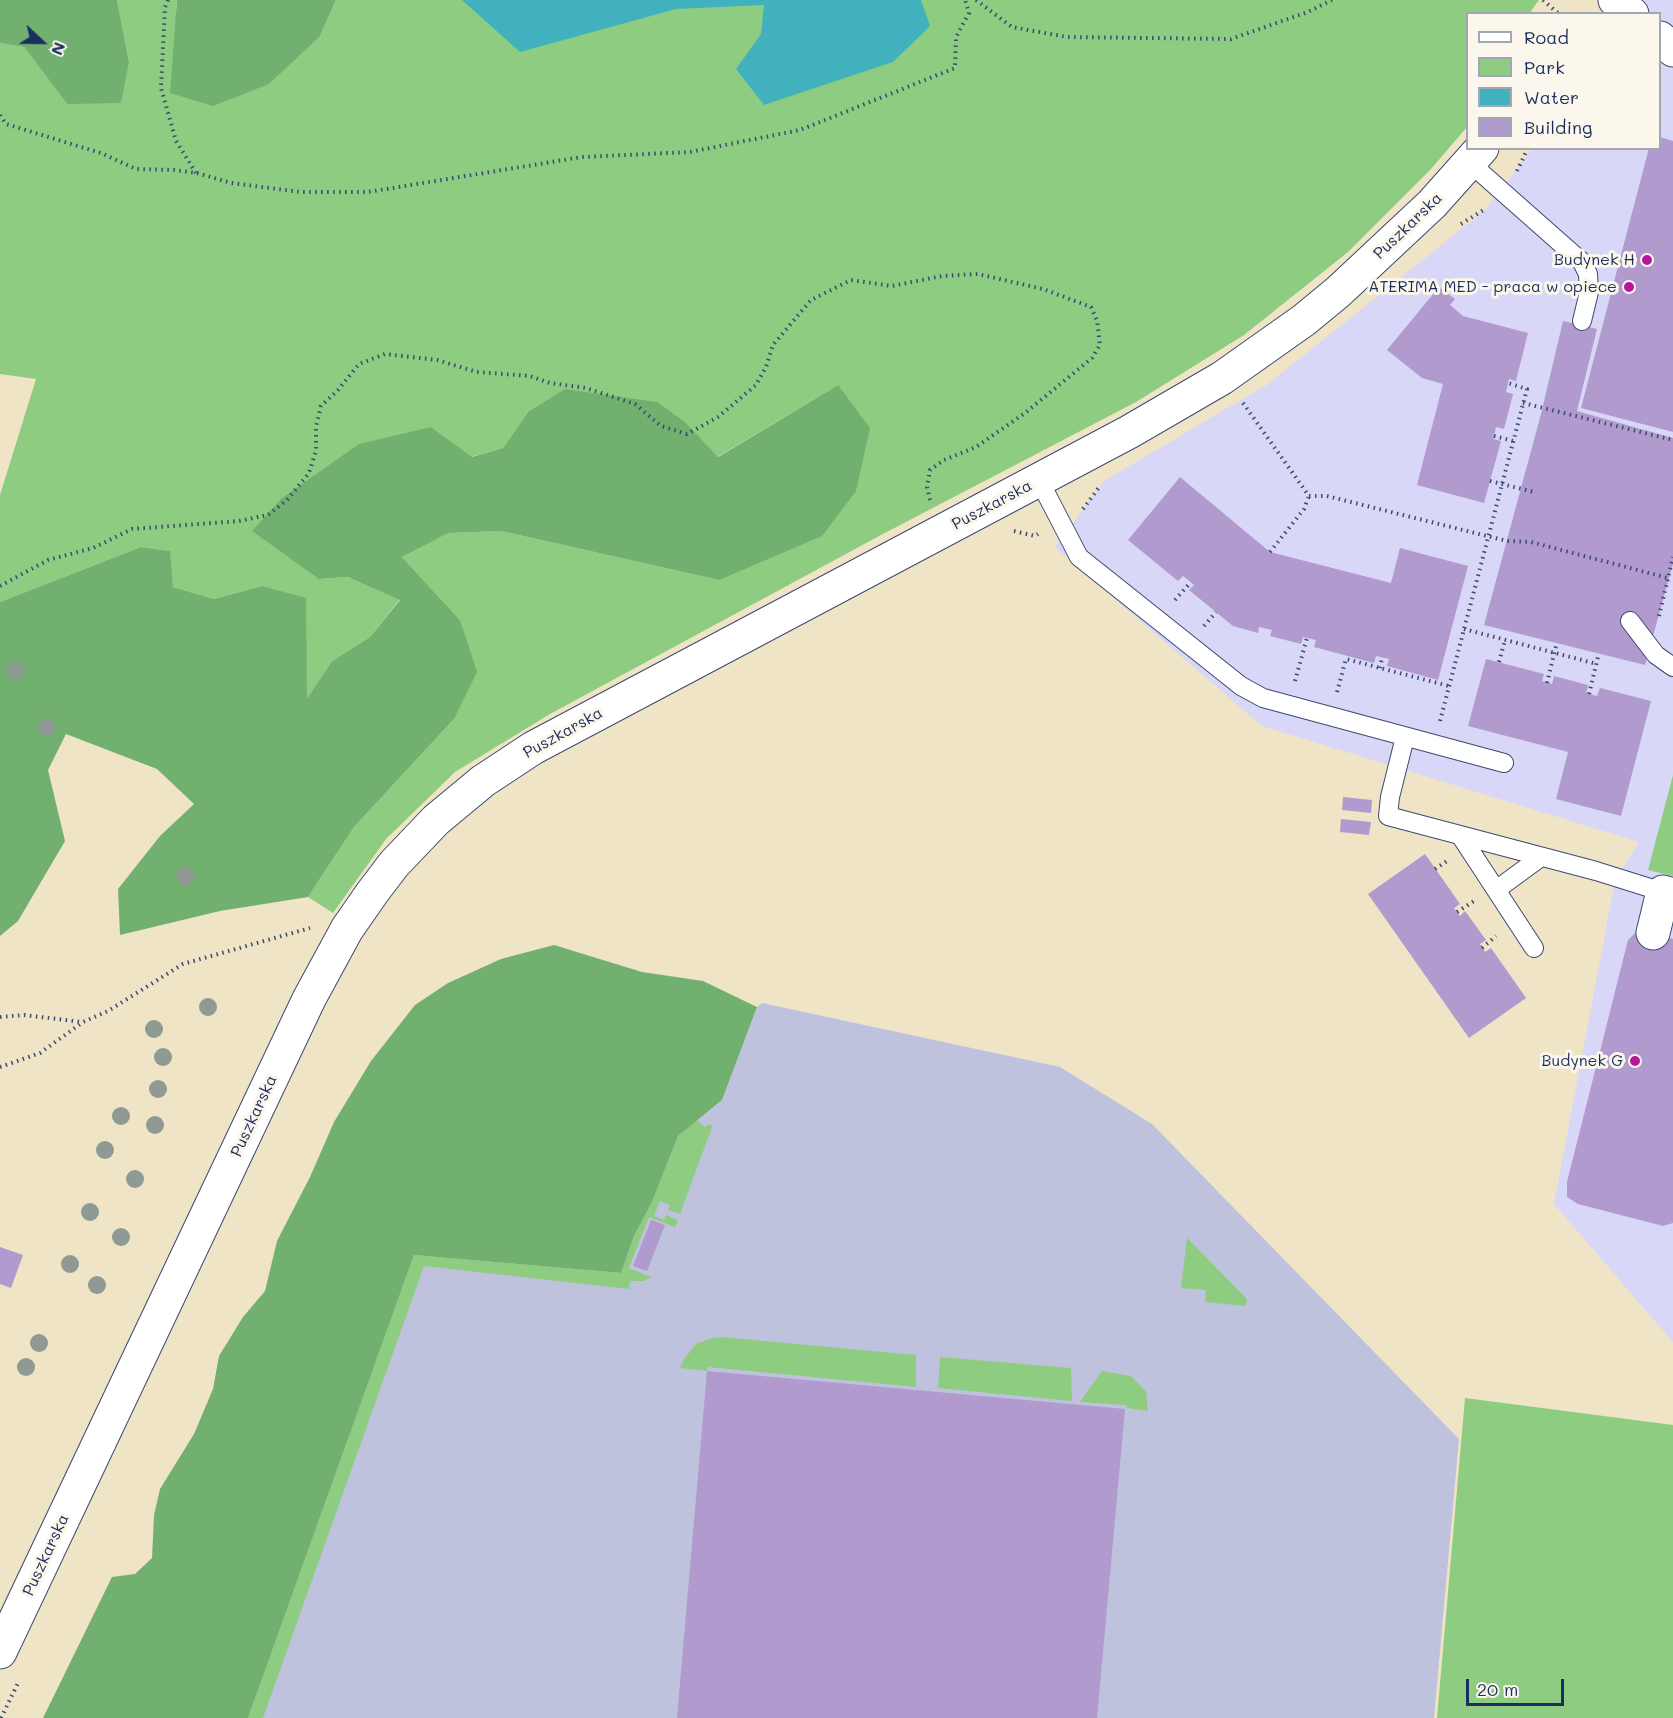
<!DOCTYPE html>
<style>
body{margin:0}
#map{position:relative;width:1673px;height:1718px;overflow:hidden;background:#efe4c6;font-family:Mali,sans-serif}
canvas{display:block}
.legend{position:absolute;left:1466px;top:12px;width:195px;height:138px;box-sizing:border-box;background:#fbf7ec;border:2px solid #a1a7b3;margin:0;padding:8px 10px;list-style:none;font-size:18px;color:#1b2f5e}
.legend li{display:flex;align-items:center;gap:12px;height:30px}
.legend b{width:30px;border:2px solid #a1a7b3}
.north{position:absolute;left:12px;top:12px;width:60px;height:60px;-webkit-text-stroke:4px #fbf7ec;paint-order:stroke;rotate:112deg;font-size:16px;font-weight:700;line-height:24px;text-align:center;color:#1b2f5e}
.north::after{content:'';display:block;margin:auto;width:21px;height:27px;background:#1b2f5e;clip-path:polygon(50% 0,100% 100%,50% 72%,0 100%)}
.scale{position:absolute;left:1466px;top:1679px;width:98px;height:27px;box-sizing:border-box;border:3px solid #1b2f5e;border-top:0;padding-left:8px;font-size:18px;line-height:21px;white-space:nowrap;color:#1b2f5e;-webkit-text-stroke:4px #fbf7ec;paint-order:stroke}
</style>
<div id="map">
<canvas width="1673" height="1718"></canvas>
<ul class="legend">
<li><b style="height:8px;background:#fff"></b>Road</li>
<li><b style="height:16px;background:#8ecc82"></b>Park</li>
<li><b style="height:16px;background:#42b1be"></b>Water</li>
<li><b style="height:16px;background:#b19acd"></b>Building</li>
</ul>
<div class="north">N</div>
<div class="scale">20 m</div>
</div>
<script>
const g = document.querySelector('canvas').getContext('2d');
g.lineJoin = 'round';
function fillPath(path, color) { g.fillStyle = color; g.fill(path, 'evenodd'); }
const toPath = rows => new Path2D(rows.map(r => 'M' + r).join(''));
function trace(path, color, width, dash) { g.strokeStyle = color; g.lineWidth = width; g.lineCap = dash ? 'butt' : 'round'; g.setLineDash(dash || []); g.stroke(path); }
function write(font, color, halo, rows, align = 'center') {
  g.font = font + ' Mali,sans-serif'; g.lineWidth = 6; g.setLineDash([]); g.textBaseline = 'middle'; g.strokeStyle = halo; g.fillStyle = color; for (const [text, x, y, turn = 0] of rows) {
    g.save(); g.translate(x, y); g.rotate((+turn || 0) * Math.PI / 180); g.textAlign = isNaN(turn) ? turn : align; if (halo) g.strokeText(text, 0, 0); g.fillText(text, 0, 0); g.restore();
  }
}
fillPath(toPath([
 [1646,0,1673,0,1673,1342,1554,1204,1615,881,1639,842,1262,726,1055,547,1104,481,1268,384,1486,209,1532,149,1660,148,1660,14,1636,13]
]), '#d8d7f8');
fillPath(toPath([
 [762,1003,1060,1067,1152,1124,1459,1439,1434,1718,248,1718,414,1255,621,1273,634,1236,652,1202,678,1136,722,1100,757,1007]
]), '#bfc2dd');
fillPath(toPath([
 [117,0,177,0,176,9,320,36,336,0,1539,0,1531,11,1533,13,1468,14,1467,127,1431,169,1348,252,1244,335,1136,402,881,535,550,714,455,772,386,839,333,913,308,897,354,827,454,719,460,620,402,557,449,533,501,531,719,580,838,385,717,457,685,422,528,412,503,448,471,457,431,427,319,579,348,577,400,599,370,637,332,661,307,700,262,586,214,599,173,587,169,551,141,547,0,602,0,495,36,379,0,374,0,43,24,47,67,104,129,62],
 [1673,775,1673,876,1648,870],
 [697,1120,705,1127,710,1124,712,1127,680,1214,668,1210,670,1205,660,1201,654,1216,664,1220,666,1215,678,1220,675,1227,649,1217,629,1268,651,1277,644,1281,630,1281,629,1289,424,1266,263,1718,248,1718,414,1255,621,1273,634,1236,652,1202,678,1136],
 [1187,1238,1246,1298,1247,1301,1245,1306,1205,1302,1206,1290,1181,1288],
 [721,1337,916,1355,916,1387,708,1367,707,1371,680,1368,684,1359,696,1344,712,1338],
 [940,1357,1071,1368,1072,1401,938,1388],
 [1102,1371,1131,1376,1146,1392,1148,1411,1127,1408,1126,1405,1080,1402],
 [1465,1398,1673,1425,1673,1718,1437,1718]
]), '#8ecc82');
fillPath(toPath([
 [0,0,117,0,129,62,121,103,67,104,24,47,0,43],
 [177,0,336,0,320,36,269,84,213,106,170,93],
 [838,385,870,428,856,491,822,536,719,580,501,531,449,533,402,557,460,620,477,672,454,719,354,827,308,897,220,911,120,935,118,889,160,836,194,804,157,769,66,734,48,770,65,841,18,921,0,936,0,602,141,547,170,551,173,587,214,599,262,586,306,598,307,699,332,661,370,637,400,600,348,577,319,579,252,531,282,498,359,444,431,427,472,457,503,448,528,412,565,389,657,402,685,422,718,457],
 [554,945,642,972,703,981,757,1007,722,1100,678,1136,652,1202,634,1236,621,1273,414,1255,248,1718,43,1718,112,1577,135,1574,152,1558,154,1515,160,1489,194,1434,213,1389,219,1356,243,1317,265,1291,277,1241,310,1177,334,1122,371,1061,415,1005,448,983,501,959]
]), '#72b070');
fillPath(toPath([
 [462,0,921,0,930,26,893,62,764,105,736,69,761,34,764,5,676,9,520,52]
]), '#42b1be');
fillPath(toPath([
 [1660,137,1673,141,1673,432,1581,408,1649,148,1660,148],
 [1439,287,1455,299,1450,305,1463,316,1528,333,1516,381,1509,379,1506,392,1513,394,1504,429,1496,427,1494,436,1493,439,1501,441,1484,503,1417,485,1443,384,1422,378,1387,350],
 [1563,321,1597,329,1577,411,1673,438,1673,564,1645,665,1484,625,1541,414],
 [1180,477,1270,552,1391,583,1400,548,1468,566,1438,680,1387,666,1389,659,1376,656,1374,663,1314,647,1316,640,1307,638,1303,637,1301,644,1270,636,1272,630,1259,627,1258,633,1233,626,1189,590,1194,585,1191,582,1183,576,1178,581,1128,540],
 [1486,659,1544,674,1542,681,1552,684,1554,676,1588,685,1586,693,1597,696,1600,688,1651,701,1621,816,1556,799,1568,752,1468,726],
 [1343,797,1372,800,1371,813,1342,810],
 [1341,819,1371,822,1369,835,1340,832],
 [1425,854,1460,904,1454,908,1460,916,1465,911,1486,940,1480,944,1485,952,1491,948,1526,998,1469,1038,1368,894],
 [1636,932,1647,932,1673,939,1673,1223,1663,1226,1578,1204,1567,1197,1567,1182,1628,940],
 [651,1220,665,1225,647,1271,633,1266],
 [0,1247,23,1255,11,1288,0,1284],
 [707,1371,1125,1409,1097,1718,677,1718]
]), '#b19acd');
const service = toPath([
 [1470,163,1582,262,1588,274,1589,292,1582,321],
 [1039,480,1079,557,1241,686,1263,698,1504,763],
 [1630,621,1656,655,1673,667],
 [1405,737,1390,797,1388,816,1596,871,1663,892],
 [1460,835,1534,948],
 [1496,890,1541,857]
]);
const minor = toPath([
 [1615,0,1632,14],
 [1660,38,1673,50],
 [1653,933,1663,892,1673,895],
 [0,1652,309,999,347,929,372,893,394,864,436,820,483,781,533,748,1129,432,1222,378,1304,320,1338,292,1432,204,1482,148]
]);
trace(service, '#3b4a6e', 20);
trace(minor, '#3b4a6e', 35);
trace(toPath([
 [168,0,165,7,161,88,176,141,196,173],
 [976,0,1012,27,1067,37,1231,39,1308,12,1332,0],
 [1543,0,1559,14],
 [0,115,6,124,101,153,136,169,174,170,197,173,231,183,301,192,368,192,582,157,690,152,800,130,955,68,956,37,969,13,965,0],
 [1517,171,1528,148],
 [1461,224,1485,209],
 [1243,403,1309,496],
 [1523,403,1673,440],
 [1494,436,1513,441],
 [1490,481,1534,492],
 [1309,496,1327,496,1507,541,1531,542,1668,578],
 [1083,509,1100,486],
 [1014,531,1035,536,1038,534],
 [1270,552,1304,509,1309,496],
 [0,586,48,560,93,548,132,529,239,521,268,515,287,500,309,473,316,451,316,427,321,406,338,390,359,364,385,354,437,360,477,372,530,376,550,383,586,388,635,404,661,426,687,434,718,417,756,385,766,367,773,345,811,300,851,280,892,286,942,276,978,274,1043,289,1091,307,1097,321,1100,345,1092,358,1025,413,976,447,944,460,930,470,927,487,930,500],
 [1175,600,1191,582],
 [1659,616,1673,557],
 [1204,626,1216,612],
 [1464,629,1597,664],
 [1499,662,1505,640],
 [1380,668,1382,658],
 [1295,681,1307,638],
 [1547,683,1556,646],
 [1337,692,1346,659,1449,686],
 [1589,694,1598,657],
 [1440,721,1527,389,1508,383],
 [1435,869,1447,861],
 [1457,912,1474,901],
 [1482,948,1496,936],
 [0,1017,24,1015,82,1022],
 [0,1067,40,1053,83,1022,108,1011,183,964,310,928],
 [1,1718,19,1681]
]), '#3b4a6e', 4, [1.5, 4.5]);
trace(service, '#fff', 18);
trace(minor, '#fff', 33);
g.fillStyle = '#8e9a93';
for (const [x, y] of [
 [16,670],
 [47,727],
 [185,876],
 [208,1007],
 [154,1029],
 [163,1057],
 [158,1089],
 [121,1116],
 [155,1125],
 [105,1150],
 [135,1179],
 [90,1212],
 [121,1237],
 [70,1264],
 [97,1285],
 [39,1343],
 [26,1367]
]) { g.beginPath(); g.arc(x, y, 9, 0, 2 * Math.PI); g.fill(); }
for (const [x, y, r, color] of [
 [1647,260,6,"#b5179e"],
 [1629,287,6,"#b5179e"],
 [1635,1061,6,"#b5179e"]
]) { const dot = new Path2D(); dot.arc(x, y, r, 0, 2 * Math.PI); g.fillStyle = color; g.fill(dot); trace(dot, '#fbf7ec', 2); }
write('16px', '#1b2f5e', '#fbf7ec', [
 ["Puszkarska",1408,226,-44],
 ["Puszkarska",992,505,-28],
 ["Puszkarska",563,733,-29],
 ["Puszkarska",254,1116,-65],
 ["Puszkarska",46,1555,-65]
]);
write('16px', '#1b2f5e', '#fbf7ec', [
 ["Budynek H",1635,260],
 ["ATERIMA MED - praca w opiece",1617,287],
 ["Budynek G",1623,1061]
], 'right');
</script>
